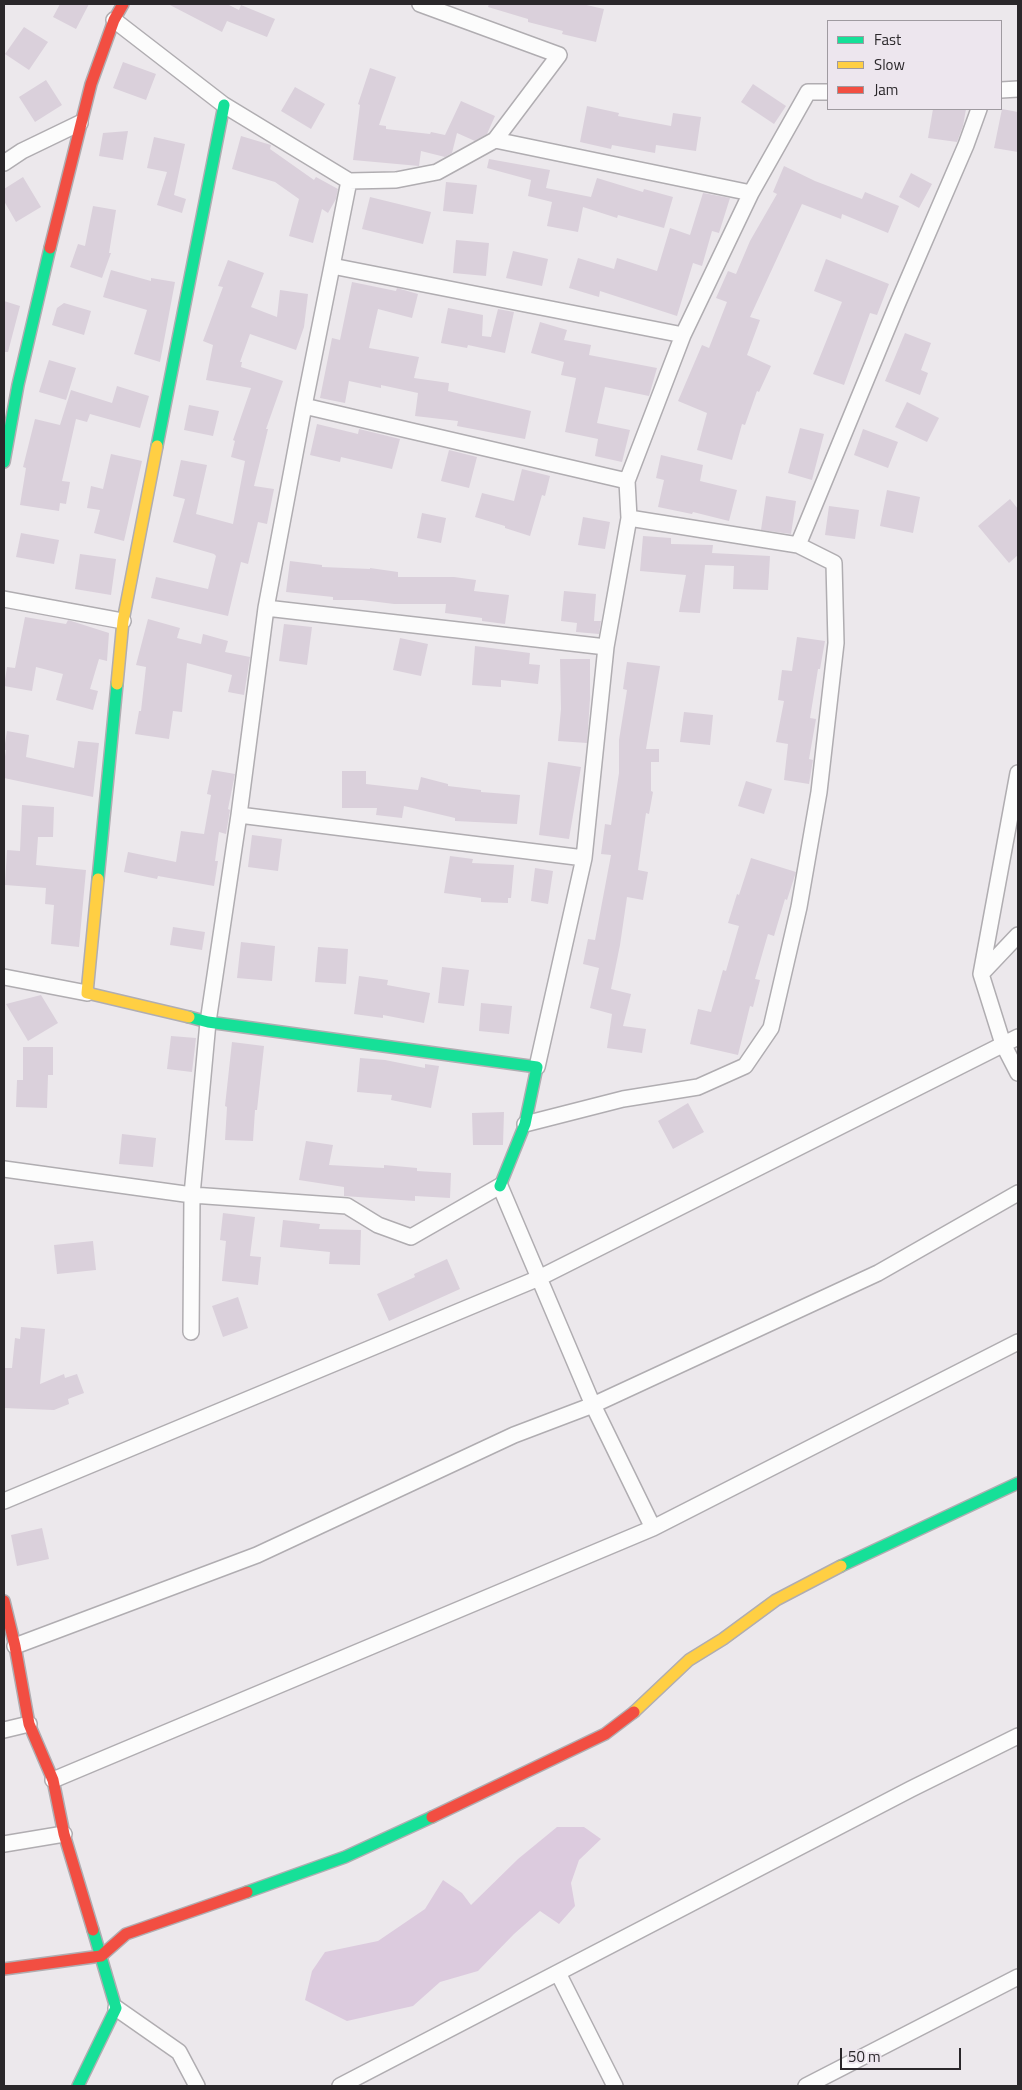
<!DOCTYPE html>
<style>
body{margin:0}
#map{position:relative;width:1022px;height:2090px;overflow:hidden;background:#ece8ec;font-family:"Titillium Web",sans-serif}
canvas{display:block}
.frame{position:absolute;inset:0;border:5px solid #2a272a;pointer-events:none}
.legend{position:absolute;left:827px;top:20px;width:175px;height:90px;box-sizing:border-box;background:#ede6ee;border:1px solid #9f9aa0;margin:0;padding:6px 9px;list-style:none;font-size:15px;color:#2a272a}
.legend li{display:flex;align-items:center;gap:10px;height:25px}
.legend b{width:25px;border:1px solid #9f9aa0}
.scale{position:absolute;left:840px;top:2048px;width:121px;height:22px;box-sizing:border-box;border:2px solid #2a272a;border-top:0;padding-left:6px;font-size:15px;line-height:18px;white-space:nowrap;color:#2a272a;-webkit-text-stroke:4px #ede6ee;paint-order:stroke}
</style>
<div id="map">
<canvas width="1022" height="2090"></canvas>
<div class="frame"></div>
<ul class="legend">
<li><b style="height:6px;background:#16e098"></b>Fast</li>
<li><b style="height:6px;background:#ffcf43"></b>Slow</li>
<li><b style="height:6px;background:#f24e42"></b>Jam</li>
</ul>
<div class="scale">50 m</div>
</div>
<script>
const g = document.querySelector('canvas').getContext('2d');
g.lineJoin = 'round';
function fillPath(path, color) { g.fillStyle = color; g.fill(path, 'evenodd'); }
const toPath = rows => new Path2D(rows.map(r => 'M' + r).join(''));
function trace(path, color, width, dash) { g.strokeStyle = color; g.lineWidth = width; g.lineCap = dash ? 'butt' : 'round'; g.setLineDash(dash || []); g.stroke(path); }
fillPath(toPath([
 [557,1827,584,1827,601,1839,579,1860,571,1883,575,1906,559,1924,540,1911,514,1934,478,1971,440,1982,413,2006,347,2021,305,2000,312,1971,325,1952,378,1941,425,1909,443,1880,462,1893,471,1905,518,1859]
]), '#dccbde');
fillPath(toPath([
 [60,4,89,4,76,29,53,17],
 [168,4,227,4,239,10,241,5,275,19,267,37,227,21,222,32],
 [489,4,582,4,604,9,596,42,562,34,563,31,528,22,528,19,488,7],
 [24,27,48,42,29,70,5,54],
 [123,62,156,74,146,100,113,88],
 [370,68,396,77,379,125,386,126,386,129,430,134,431,132,445,135,461,101,495,116,487,134,475,141,457,133,452,153,445,157,421,151,419,166,353,160,360,105,358,104],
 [46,80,62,105,35,122,19,97],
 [753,84,786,106,774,124,741,102],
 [295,87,325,104,311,129,281,111],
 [587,106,619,113,618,116,671,126,673,113,701,117,696,151,656,145,655,153,612,145,611,149,580,142],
 [933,109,966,109,963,126,957,142,928,138],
 [1002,109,1018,112,1018,152,994,148],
 [128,131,123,160,99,156,103,133],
 [241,136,271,145,270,149,314,180,316,177,338,189,336,199,328,213,322,209,313,243,289,236,299,199,275,182,232,169],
 [154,137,185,144,174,195,186,199,182,213,157,205,167,172,147,168],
 [489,159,550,170,546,188,591,197,597,178,643,192,644,189,673,197,664,228,618,215,617,218,583,207,578,232,547,226,552,202,528,196,531,180,487,168],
 [784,166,815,181,862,199,865,192,899,206,888,233,842,214,841,219,802,204,750,317,760,320,747,355,771,366,759,392,757,391,745,425,742,424,732,460,697,450,707,413,678,401,702,345,709,348,727,302,716,298,728,271,736,274,750,241,777,194,773,192],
 [911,173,932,184,919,208,899,197],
 [23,177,41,207,16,222,4,201,4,189],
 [446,182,477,185,473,214,443,211],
 [703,193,730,198,719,233,712,231,702,266,693,263,677,316,600,291,599,297,569,288,578,258,614,269,617,258,657,271,670,228,690,235],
 [370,197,431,212,423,244,362,229],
 [93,206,116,210,109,253,111,253,102,278,70,267,78,244,85,246],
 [456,240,489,243,486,276,453,273],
 [513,251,548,259,542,286,506,278],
 [826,259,889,284,877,315,870,313,844,385,813,374,842,302,814,291],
 [228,260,264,273,251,307,277,317,280,290,308,294,304,327,296,350,250,334,240,362,242,362,241,367,283,381,266,429,268,429,254,486,274,489,267,524,258,522,248,564,241,562,228,616,151,598,156,577,208,589,216,556,214,554,173,542,185,499,173,496,181,460,207,465,196,514,233,524,245,461,231,457,235,441,233,440,251,388,206,380,213,345,203,341,223,287,218,286],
 [111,270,151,281,151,278,175,282,160,362,134,354,147,310,103,297],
 [352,282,396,291,397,288,418,294,412,318,378,309,369,348,419,357,414,378,449,383,448,391,531,411,525,439,457,426,458,421,415,416,418,393,381,385,381,388,349,381,345,403,320,398,332,338,340,340],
 [4,301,20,306,8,352,4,352],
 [64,303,91,311,84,335,52,325,57,308],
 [448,308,483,315,482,336,491,337,498,309,514,312,505,353,468,345,467,348,441,343],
 [540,322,567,330,564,340,591,345,589,355,657,368,649,396,605,387,597,423,630,430,622,462,595,456,598,439,565,432,576,378,561,375,564,362,531,353],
 [905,333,931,343,921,370,928,373,920,395,885,381],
 [49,360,76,368,66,400,39,392],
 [117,386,149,396,140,428,90,414,87,422,76,419,62,481,70,482,66,504,60,503,59,511,20,505,26,468,23,467,35,419,60,425,71,390,112,403],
 [907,402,939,418,927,442,895,427],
 [189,405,219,411,213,436,184,430],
 [317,424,358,434,359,429,400,439,392,469,341,457,340,462,310,455],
 [800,428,824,434,812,480,788,473],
 [863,429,898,442,888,468,854,455],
 [449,450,477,457,469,488,441,481],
 [111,454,142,461,124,541,94,533,100,510,87,508,91,486,103,489],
 [661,455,703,465,700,481,737,490,729,521,693,512,692,514,658,507,664,480,656,478],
 [522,469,550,476,545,496,542,495,530,536,505,528,505,526,475,517,482,493,514,501],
 [887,490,920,497,913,533,880,526],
 [766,496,796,501,791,534,761,530],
 [1010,499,1018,509,1018,555,1009,563,978,526],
 [829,506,859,510,855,539,825,535],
 [422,513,446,518,441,543,417,538],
 [583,517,610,522,605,549,578,545],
 [21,533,59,540,54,564,16,557],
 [643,536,671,538,671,544,713,545,712,553,770,556,768,590,733,589,734,566,705,565,700,613,679,612,686,575,640,571],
 [80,554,116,559,111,595,75,589],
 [290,561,322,565,322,567,370,569,370,568,398,572,398,577,454,577,476,580,474,591,509,595,505,624,482,621,482,618,445,613,446,604,394,604,362,600,333,600,333,597,286,592],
 [564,591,596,594,594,621,601,621,599,634,576,632,577,623,561,621],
 [25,617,66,624,68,620,109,633,107,661,99,659,90,689,98,691,93,710,56,700,63,674,36,667,32,691,4,686,7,667,15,668],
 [148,619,180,628,177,638,201,644,203,634,228,641,225,652,250,657,244,695,228,692,232,675,187,663,182,712,173,711,169,739,135,734,139,711,141,711,146,667,136,665],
 [284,624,312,627,307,665,279,661],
 [797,637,825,641,820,669,818,669,810,718,816,719,809,759,813,760,809,784,784,780,788,744,776,742,784,701,778,700,782,670,792,671],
 [400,638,428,644,421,676,393,670],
 [475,646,530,653,529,664,540,665,538,684,501,680,501,687,472,685],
 [560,659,590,659,590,699,587,743,558,741,561,709],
 [627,662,660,666,646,749,659,749,659,762,651,762,651,791,653,792,649,814,646,813,638,870,648,872,643,900,627,897,620,945,611,989,631,994,623,1026,646,1029,642,1053,607,1048,612,1014,590,1008,599,968,583,964,588,939,595,940,611,855,601,854,605,824,611,825,619,773,619,740,627,690,623,689],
 [684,712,713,715,710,745,680,742],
 [7,731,29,735,26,757,74,768,78,741,99,743,93,797,4,778,4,763,6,750,4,750],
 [548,762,581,767,569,839,539,835],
 [212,770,235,774,228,809,230,810,226,834,219,832,215,861,218,861,214,886,158,876,157,879,124,872,128,852,176,862,181,831,204,834,211,795,207,794],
 [342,771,366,771,366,784,418,790,421,777,448,784,448,786,481,790,481,792,520,795,517,824,455,821,455,818,404,806,402,818,376,815,377,808,342,808],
 [746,781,772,789,764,814,738,806],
 [22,805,54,807,53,837,38,837,36,865,86,870,79,947,51,944,54,905,45,904,46,888,5,885,7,850,20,851],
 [252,835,282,839,278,871,248,867],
 [450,856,473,859,472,863,514,865,511,898,508,898,508,903,481,902,481,898,444,893],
 [751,858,796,872,787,900,785,899,774,936,768,934,755,979,760,980,753,1007,750,1006,738,1055,690,1044,698,1009,711,1012,723,970,726,971,739,926,728,923,737,894,739,895],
 [535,868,553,871,548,904,531,901],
 [173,927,205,932,202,950,170,945],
 [241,942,275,946,272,981,237,978],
 [318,947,348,949,346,984,315,982],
 [442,967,469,970,464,1006,438,1003],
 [359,976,388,980,387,985,430,993,424,1023,383,1015,383,1018,354,1014],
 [41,995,58,1023,28,1041,6,1004],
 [481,1003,512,1006,509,1034,479,1031],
 [171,1036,196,1038,192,1072,167,1069],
 [232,1042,264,1046,257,1110,255,1110,253,1141,225,1140,227,1107,225,1106],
 [23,1047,53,1047,53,1075,48,1075,47,1108,16,1107,17,1080,23,1080],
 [360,1058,385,1060,425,1068,425,1064,439,1066,431,1108,391,1100,392,1095,357,1092],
 [688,1103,704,1132,673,1149,658,1121],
 [504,1112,503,1145,473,1145,472,1113],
 [122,1134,156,1138,153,1167,119,1164],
 [306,1141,333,1145,329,1165,384,1168,384,1165,417,1168,417,1171,451,1173,450,1198,415,1196,415,1201,344,1196,344,1187,299,1180],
 [223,1213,255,1217,250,1256,261,1257,258,1285,222,1281,226,1241,220,1240],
 [283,1220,320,1224,319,1229,361,1230,360,1265,329,1264,330,1252,280,1247],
 [93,1241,96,1270,57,1274,54,1245],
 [447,1259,460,1289,389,1321,377,1294,415,1277,414,1274],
 [238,1297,248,1328,223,1337,212,1306],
 [21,1327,45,1329,40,1384,64,1374,65,1378,77,1374,84,1393,68,1399,69,1404,54,1410,4,1408,4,1368,12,1368,15,1338,20,1339],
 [42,1528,49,1559,17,1566,11,1535]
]), '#dad0db');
const street = toPath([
 [114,20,224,105,349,181,396,180,437,172,495,140,559,55,420,4],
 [1001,90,1018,89],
 [495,140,751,193],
 [4,163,22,151,80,123],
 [332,266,683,335],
 [304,406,627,481],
 [798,545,897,305,966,145,979,109],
 [4,599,123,621],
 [266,608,606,647],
 [1018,773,981,974,1003,1044,1018,1073],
 [239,815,584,858],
 [981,974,1018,935],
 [4,977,87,993],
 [537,1067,584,858,606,647,629,518,627,481,683,335,751,193,808,92,828,92],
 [525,1124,623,1099,698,1087,745,1066,771,1028,799,907,819,792,836,643,834,563,798,545,629,518],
 [4,1169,192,1195,347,1206,378,1225,411,1237,500,1186,593,1405,653,1528],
 [191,1332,192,1195,208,1022,239,815,266,608,304,406,349,181],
 [4,1501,539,1278,1018,1037],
 [15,1646,257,1555,514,1435,593,1405,878,1273,1018,1193],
 [4,1730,29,1724],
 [53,1780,653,1528,1018,1342],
 [4,1844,64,1834],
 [558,1973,615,2086],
 [116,2008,179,2052,197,2086],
 [340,2086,911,1789,1018,1736],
 [806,2086,1018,1977]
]);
const fast = toPath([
 [157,446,224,105],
 [4,462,18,385,50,248],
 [98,879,117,684],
 [189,1017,208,1022,537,1067,525,1124,500,1186],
 [841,1566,1018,1483],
 [247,1892,345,1857,432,1817],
 [78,2086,116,2008,93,1930]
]);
const slow = toPath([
 [117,684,123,621,157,446],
 [98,879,87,993,189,1017],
 [634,1712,689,1660,723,1639,776,1600,841,1566]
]);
const jam = toPath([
 [50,248,91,84,114,20,123,4],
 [4,1601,15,1646,29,1724,53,1780,64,1834,93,1930],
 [432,1817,605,1734,634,1712],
 [4,1969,101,1956,126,1934,247,1892]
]);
trace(street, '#b0adb1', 18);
trace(fast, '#b0adb1', 14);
trace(slow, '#b0adb1', 14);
trace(jam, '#b0adb1', 14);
trace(street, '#fcfcfc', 15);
trace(fast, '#16e098', 11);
trace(slow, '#ffcf43', 11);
trace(jam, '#f24e42', 11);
</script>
